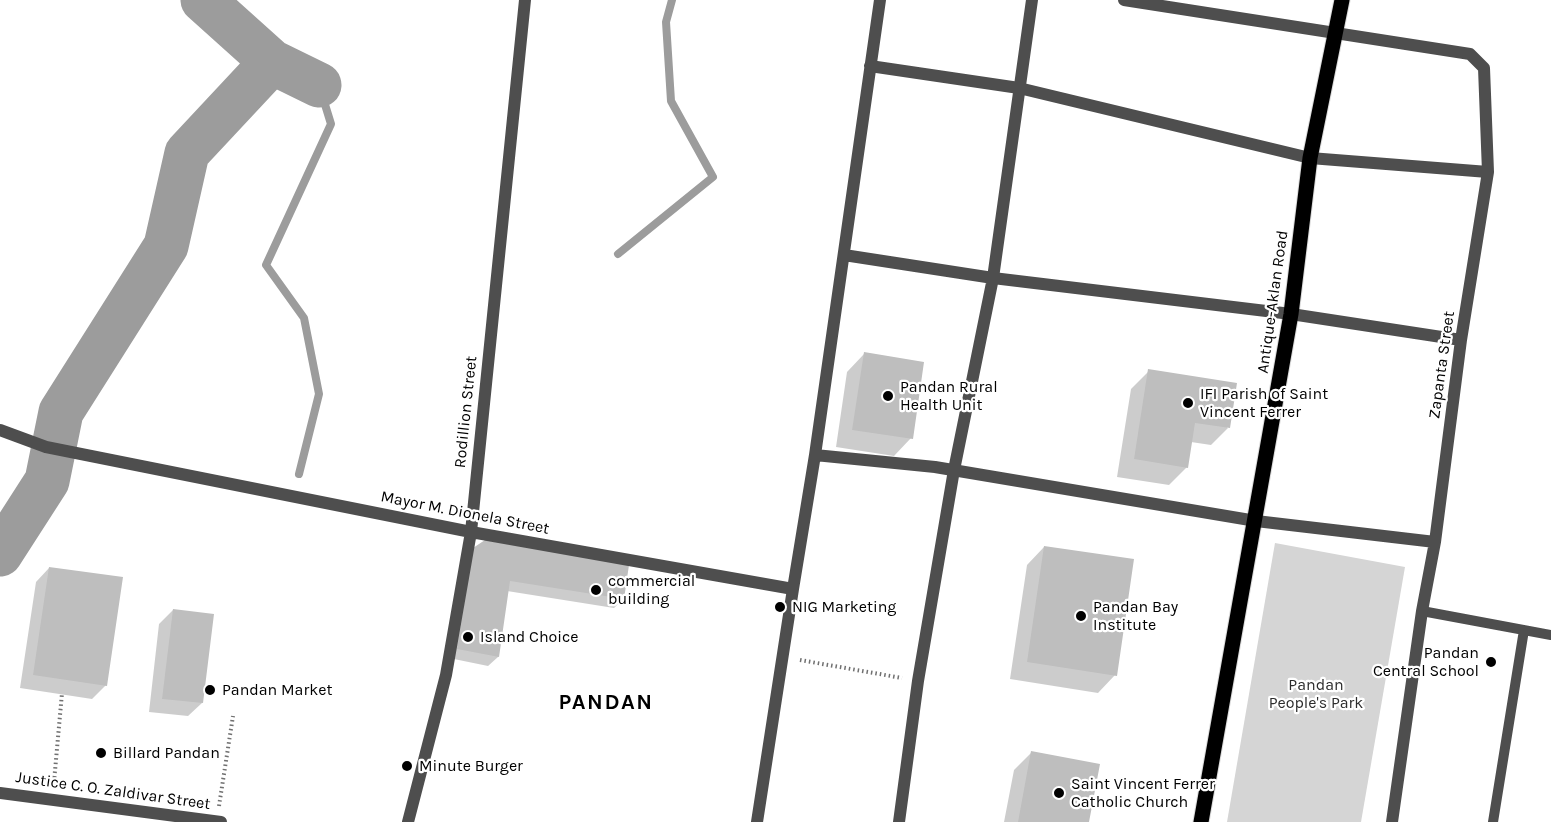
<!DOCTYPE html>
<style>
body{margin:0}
canvas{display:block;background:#fff}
</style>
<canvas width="1551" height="822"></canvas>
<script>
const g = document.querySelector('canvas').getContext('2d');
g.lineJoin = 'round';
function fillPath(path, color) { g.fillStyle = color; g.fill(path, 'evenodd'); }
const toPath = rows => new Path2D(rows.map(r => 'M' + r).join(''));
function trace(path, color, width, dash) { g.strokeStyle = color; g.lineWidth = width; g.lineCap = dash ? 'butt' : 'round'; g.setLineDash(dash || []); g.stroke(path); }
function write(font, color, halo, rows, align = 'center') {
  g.font = font + ' Karla,sans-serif'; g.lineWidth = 4.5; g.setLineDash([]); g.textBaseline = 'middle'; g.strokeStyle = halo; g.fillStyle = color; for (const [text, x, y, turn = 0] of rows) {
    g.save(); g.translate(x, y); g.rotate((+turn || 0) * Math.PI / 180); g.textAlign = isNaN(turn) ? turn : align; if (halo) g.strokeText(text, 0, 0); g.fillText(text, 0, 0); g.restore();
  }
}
fillPath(toPath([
 [1275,543,1405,567,1361,822,1227,822]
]), '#d5d5d5');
fillPath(toPath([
 [864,354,911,438,894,456,836,447,847,372],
 [1149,371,1228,428,1211,445,1191,442,1187,467,1169,485,1117,477,1131,389],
 [1044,547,1115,675,1098,693,1010,679,1027,565],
 [464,559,623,599,614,608,507,591,498,657,488,666,449,658],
 [49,568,106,685,92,699,20,688,36,582],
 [173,610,202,703,188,716,149,712,159,624],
 [1031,753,1088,822,1004,822,1014,770]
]), '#0003');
trace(toPath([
 [618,254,713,177,671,101,666,22,672,0],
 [299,474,319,394,304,318,266,265,331,124,319,85]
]), '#9c9c9c', 8);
trace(toPath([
 [203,0,272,62,319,85],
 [0,554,47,481,61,412,166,246,187,153,272,62]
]), '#9c9c9c', 45);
fillPath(toPath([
 [864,352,924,362,913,439,852,430],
 [1148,369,1237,383,1230,428,1195,423,1188,468,1134,459],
 [488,538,629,565,624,599,510,581,499,657,457,649,473,548],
 [1044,546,1134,559,1117,676,1027,662],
 [49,567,123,577,107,686,33,675],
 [173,609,214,614,203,703,162,699],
 [1031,751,1100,764,1089,822,1018,822]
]), '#bebebe');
const primary = toPath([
 [1201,822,1291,314,1310,158,1342,0]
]);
trace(primary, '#dbdbdb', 17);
trace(toPath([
 [800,660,902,678],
 [54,782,62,693],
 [219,806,233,716]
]), '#707070', 4, [1.5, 3]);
trace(toPath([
 [1422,611,1551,635],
 [1493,822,1524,630]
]), '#4e4e4e', 10);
trace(toPath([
 [1124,0,1470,54,1484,68,1488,172,1461,340,1435,542,1422,611,1392,822],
 [870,66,1019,88,1310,158,1488,172],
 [844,255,993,278,1291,314,1461,340],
 [0,430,46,447,471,532,793,589,815,455,880,0],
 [815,455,935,467,1256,521,1435,542],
 [408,822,446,675,471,532,525,0],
 [757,822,793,589],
 [899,822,918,681,954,470,993,278,1032,0]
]), '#4e4e4e', 12);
trace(toPath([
 [0,793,221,822]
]), '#4e4e4e', 12);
trace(primary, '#000', 15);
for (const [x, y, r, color] of [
 [888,396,6,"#000"],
 [1188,403,6,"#000"],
 [596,590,6,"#000"],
 [780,607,6,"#000"],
 [1081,616,6,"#000"],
 [468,637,6,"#000"],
 [1491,662,6,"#000"],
 [210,690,6,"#000"],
 [101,753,6,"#000"],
 [407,766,6,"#000"],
 [1059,793,6,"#000"]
]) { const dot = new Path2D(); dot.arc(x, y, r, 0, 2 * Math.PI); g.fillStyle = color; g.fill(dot); trace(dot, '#fff', 2); }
write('16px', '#000', '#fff', [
 ["Antique-Aklan Road",1273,302,-82],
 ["Zapanta Street",1442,365,-82],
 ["Rodillion Street",466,412,-84],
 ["Mayor M. Dionela Street",465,513,11],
 ["Justice C. O. Zaldivar Street",113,791,8]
]);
write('16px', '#000', '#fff', [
 ["Pandan Rural",900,387],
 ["Health Unit",900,405],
 ["IFI Parish of Saint",1200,394],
 ["Vincent Ferrer",1200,412],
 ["commercial",608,581],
 ["building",608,599],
 ["NIG Marketing",792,607],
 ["Pandan Bay",1093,607],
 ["Institute",1093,625],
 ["Island Choice",480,637],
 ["Pandan",1479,653,"right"],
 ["Central School",1479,671,"right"],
 ["Pandan Market",222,690],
 ["Billard Pandan",113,753],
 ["Minute Burger",419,766],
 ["Saint Vincent Ferrer",1071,784],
 ["Catholic Church",1071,802]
], 'left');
write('16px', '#2c2c2c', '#fff', [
 ["Pandan",1316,685],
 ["People's Park",1316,703]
]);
g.letterSpacing = '1.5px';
write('bold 22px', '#000', '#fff', [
 ["PANDAN",606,703]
]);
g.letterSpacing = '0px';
</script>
